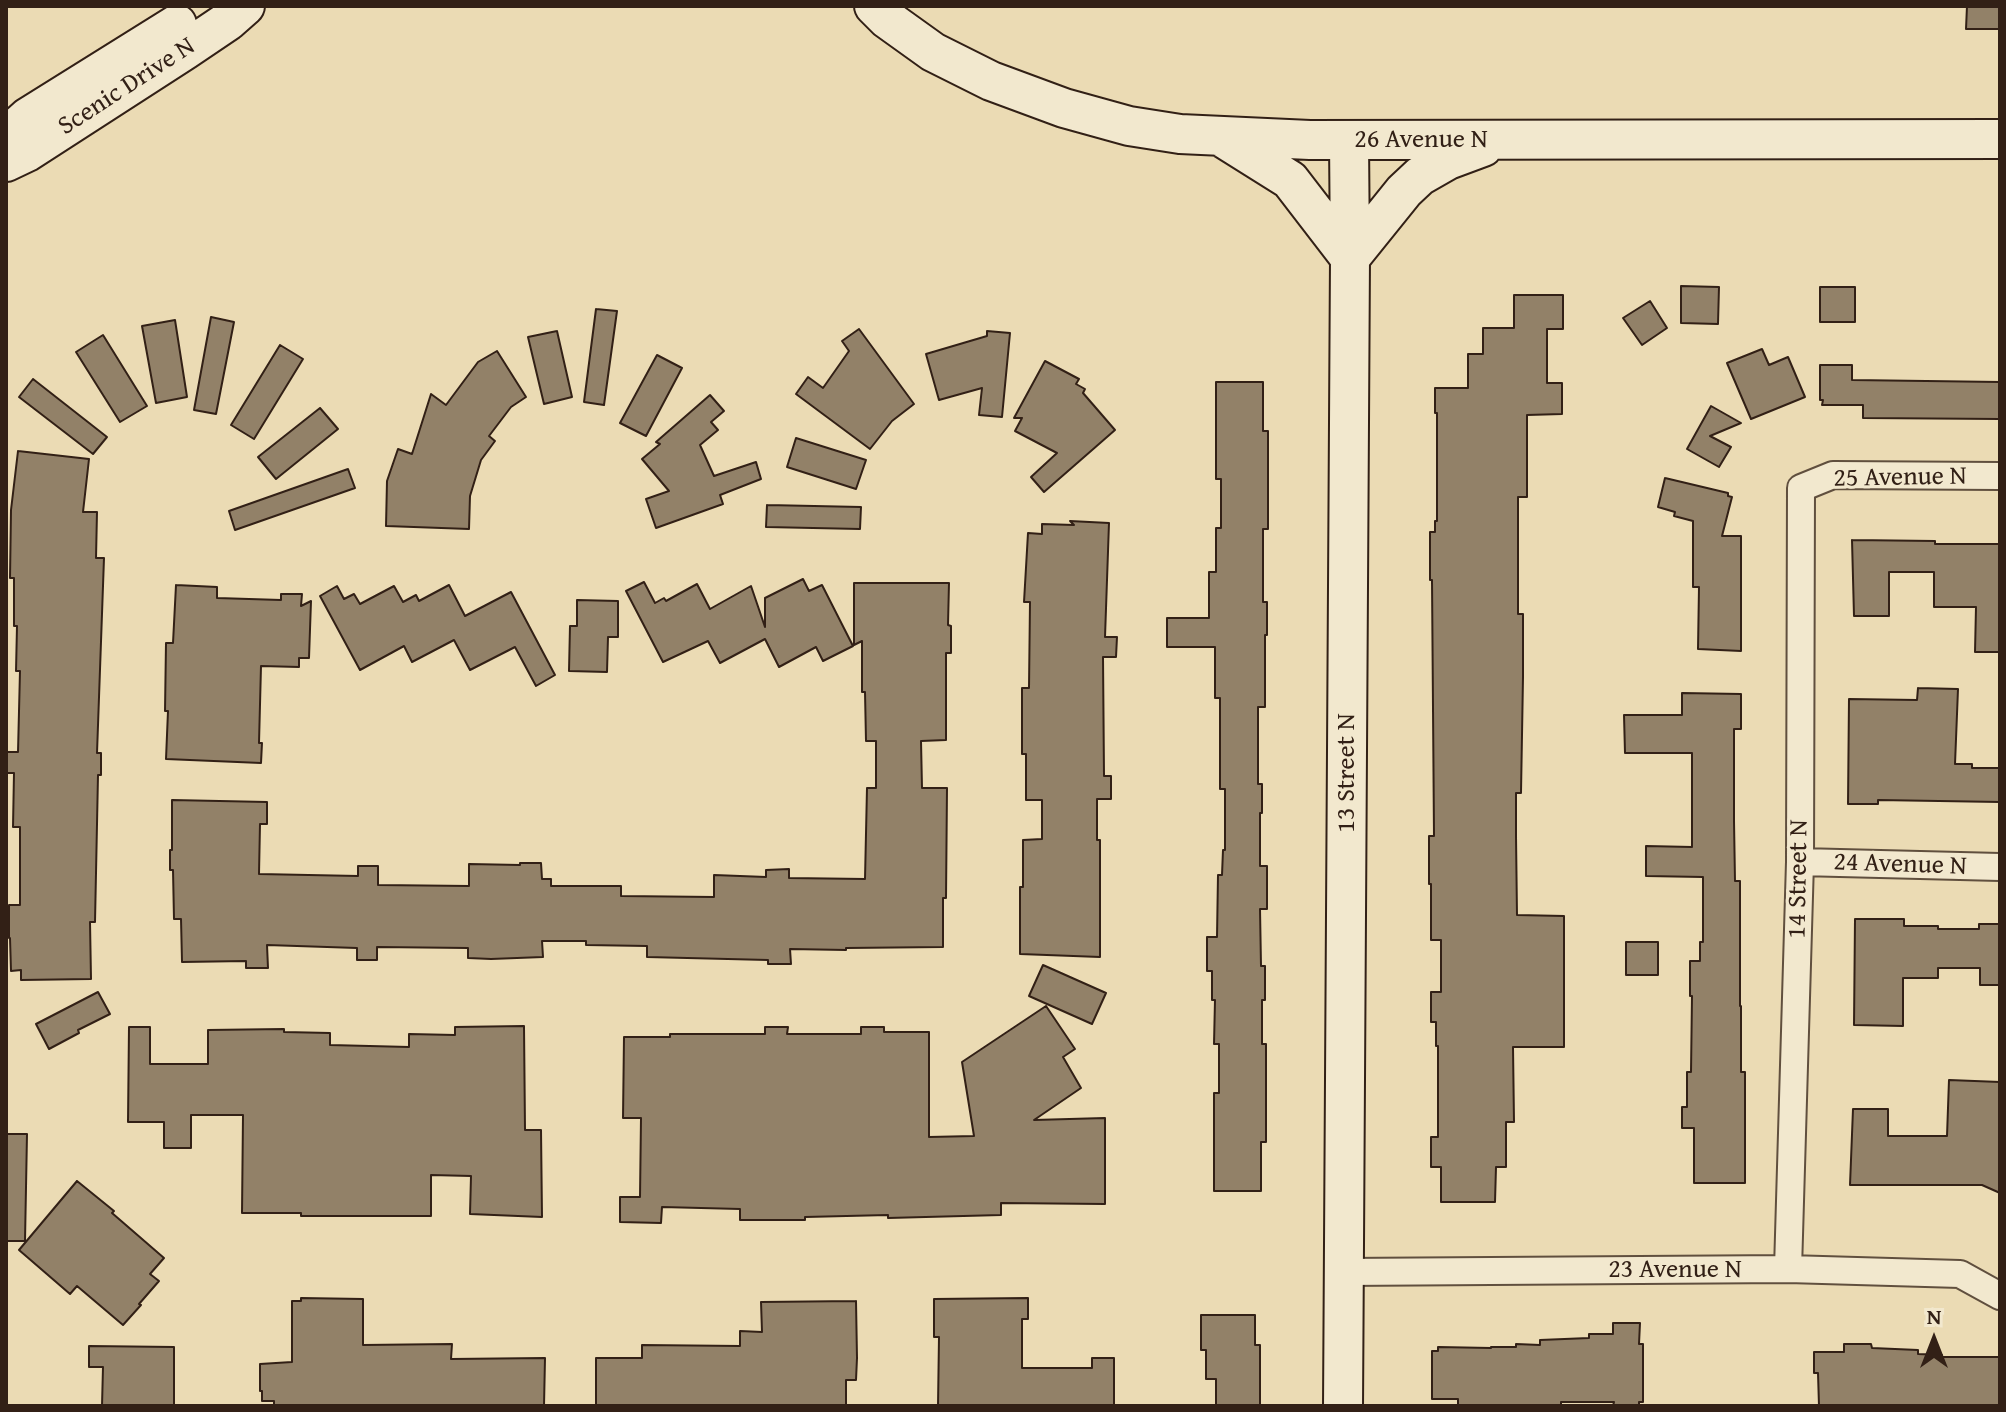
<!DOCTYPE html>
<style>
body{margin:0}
#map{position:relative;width:2006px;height:1412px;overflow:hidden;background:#ebdbb4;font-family:"Gentium Book Plus",serif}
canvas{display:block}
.frame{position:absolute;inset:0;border:8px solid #322016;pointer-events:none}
.north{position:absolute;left:1894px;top:1300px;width:80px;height:80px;-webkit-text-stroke:6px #f2e8ce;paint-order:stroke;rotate:0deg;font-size:22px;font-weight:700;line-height:32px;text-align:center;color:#322016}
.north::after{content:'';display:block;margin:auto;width:28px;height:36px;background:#322016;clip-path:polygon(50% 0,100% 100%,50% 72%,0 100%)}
</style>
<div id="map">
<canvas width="2006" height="1412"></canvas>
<div class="frame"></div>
<div class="north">N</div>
</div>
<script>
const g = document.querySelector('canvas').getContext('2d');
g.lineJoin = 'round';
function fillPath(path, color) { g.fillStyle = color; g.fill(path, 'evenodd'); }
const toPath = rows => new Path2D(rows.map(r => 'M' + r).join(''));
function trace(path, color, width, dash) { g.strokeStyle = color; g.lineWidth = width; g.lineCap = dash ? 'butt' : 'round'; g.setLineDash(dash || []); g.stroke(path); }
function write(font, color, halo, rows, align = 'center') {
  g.font = font + ' "Gentium Book Plus",serif'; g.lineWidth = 6; g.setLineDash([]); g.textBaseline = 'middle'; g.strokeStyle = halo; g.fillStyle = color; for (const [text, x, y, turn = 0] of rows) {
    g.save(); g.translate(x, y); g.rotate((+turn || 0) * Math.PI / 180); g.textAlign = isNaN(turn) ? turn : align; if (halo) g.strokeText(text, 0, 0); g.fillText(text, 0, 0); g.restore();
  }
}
const building = toPath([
 [1967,6,2000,6,2000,29,1966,29,1967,6],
 [1681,286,1719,287,1718,324,1681,323,1681,286],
 [1820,287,1855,287,1855,322,1820,322,1820,287],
 [1514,295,1563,295,1563,329,1547,329,1547,383,1562,383,1562,414,1527,415,1527,497,1518,497,1518,614,1523,614,1523,677,1521,793,1516,793,1516,836,1517,915,1564,916,1564,1047,1513,1047,1514,1122,1506,1122,1506,1167,1496,1167,1495,1202,1441,1202,1441,1167,1431,1167,1431,1137,1438,1137,1438,1046,1436,1046,1436,1022,1431,1022,1431,992,1441,992,1441,940,1431,940,1431,884,1429,884,1429,836,1434,836,1432,580,1430,580,1430,532,1435,532,1435,521,1437,521,1437,413,1435,413,1435,388,1468,388,1468,354,1483,354,1483,328,1514,328,1514,295],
 [1650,301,1667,328,1642,345,1623,318,1650,301],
 [596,309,617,311,604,405,584,402,596,309],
 [211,317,234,322,216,414,194,410,211,317],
 [175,320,187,397,156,403,142,326,175,320],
 [859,329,914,404,892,421,870,449,796,394,808,377,823,388,849,351,842,341,859,329],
 [557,331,572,397,544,404,528,337,557,331],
 [987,331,1010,333,1002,417,979,415,982,388,939,400,926,354,987,336,987,331],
 [103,335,147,406,120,422,76,352,103,335],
 [280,345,303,359,254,439,231,425,280,345],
 [1762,349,1769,365,1788,357,1805,397,1751,419,1727,363,1762,349],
 [497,351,526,397,511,407,489,436,495,441,481,460,470,496,469,529,386,526,387,481,398,449,412,454,431,394,446,405,478,362,497,351],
 [657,355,682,368,646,436,620,423,657,355],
 [1045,361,1079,379,1076,384,1085,389,1083,393,1115,430,1044,492,1031,477,1057,453,1015,431,1022,418,1014,418,1045,361],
 [1820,365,1852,365,1852,380,2000,382,2000,419,1863,418,1863,405,1822,405,1823,400,1820,400,1820,365],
 [33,379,107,437,93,454,19,397,33,379],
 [1216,382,1263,382,1263,431,1268,431,1268,529,1263,529,1263,602,1267,602,1267,635,1265,635,1265,707,1258,707,1258,784,1262,784,1262,813,1260,813,1260,866,1267,866,1267,909,1260,909,1261,966,1265,966,1265,1000,1262,1000,1262,1044,1266,1044,1266,1142,1261,1142,1261,1191,1214,1191,1214,1093,1219,1093,1219,1044,1214,1044,1215,1000,1212,1000,1212,971,1207,971,1207,937,1217,937,1218,875,1222,875,1223,850,1225,850,1225,789,1220,789,1220,698,1215,698,1215,647,1167,647,1167,618,1209,618,1209,572,1216,572,1216,528,1221,528,1221,479,1216,479,1216,382],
 [710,395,724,411,711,422,718,430,700,445,714,476,756,462,761,479,720,495,723,504,656,528,646,499,669,491,642,459,660,444,656,442,710,395],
 [1711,406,1741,423,1710,436,1731,447,1719,467,1687,449,1711,406],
 [320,408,338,429,276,479,258,457,320,408],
 [796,438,866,460,856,489,787,467,796,438],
 [18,451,89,459,83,512,97,512,96,558,104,558,97,753,101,753,101,775,98,775,95,922,90,922,91,979,21,980,21,970,11,971,10,938,9,938,9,905,20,905,20,827,13,827,14,773,6,773,6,752,18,752,20,671,16,671,17,626,14,626,14,578,10,578,11,510,18,451],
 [348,469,355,488,235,530,229,511,348,469],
 [1665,478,1728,493,1728,496,1732,497,1722,536,1741,536,1741,651,1698,649,1699,587,1693,587,1693,521,1674,516,1675,512,1658,507,1665,478],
 [767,505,861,507,860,529,766,527,767,505],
 [1070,521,1109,523,1105,637,1117,637,1116,657,1103,657,1104,776,1111,776,1111,799,1097,799,1097,840,1100,840,1100,957,1020,954,1020,887,1023,887,1023,840,1042,839,1042,800,1026,800,1026,754,1022,754,1022,688,1029,688,1030,602,1024,602,1028,533,1042,534,1042,524,1074,525,1070,521],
 [1852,540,1935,541,1935,544,2000,544,2000,652,1975,652,1976,607,1934,607,1934,572,1889,572,1889,616,1854,616,1852,540],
 [803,579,809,591,822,585,853,646,823,661,816,647,779,667,765,639,720,663,708,641,663,662,626,591,644,582,655,603,664,598,666,601,697,584,710,609,751,586,765,627,765,598,803,579],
 [854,583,949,583,948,625,951,626,951,653,946,653,946,740,921,741,922,788,947,788,946,898,943,898,943,947,846,948,846,950,790,949,791,964,768,964,768,960,647,957,647,946,586,945,586,941,542,941,543,957,491,959,468,958,468,948,377,947,377,960,357,960,357,948,267,945,268,968,246,968,246,961,182,962,181,919,174,919,173,870,170,870,170,850,172,850,172,800,267,802,267,824,260,824,259,874,358,876,358,866,378,866,378,885,469,886,469,864,520,865,520,863,541,863,542,879,551,879,551,886,621,886,621,896,714,897,714,875,766,877,766,870,789,869,789,878,865,879,867,788,876,788,876,741,866,741,865,692,862,692,862,641,854,645,854,583],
 [176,585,217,587,217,598,281,600,281,594,302,594,301,606,311,601,309,658,299,658,299,667,261,666,259,743,262,743,261,763,166,759,168,711,165,711,166,643,173,643,176,585],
 [449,585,465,616,511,592,555,675,536,686,515,647,470,670,454,640,412,662,404,646,360,670,320,596,337,586,344,599,354,594,360,604,394,586,403,602,416,595,419,601,449,585],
 [577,600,618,601,618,637,608,637,607,672,569,671,570,626,577,626,577,600],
 [1918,688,1958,689,1955,764,1972,764,1972,768,2000,768,2000,802,1878,800,1878,804,1848,804,1849,699,1917,700,1918,688],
 [1682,693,1741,694,1741,729,1734,729,1734,821,1735,881,1740,881,1740,1006,1741,1006,1741,1072,1745,1072,1745,1183,1694,1183,1694,1128,1682,1128,1682,1107,1687,1107,1687,1072,1691,1072,1692,996,1690,996,1690,961,1700,961,1700,942,1703,942,1703,877,1646,876,1646,846,1692,847,1692,753,1625,753,1624,715,1682,715,1682,693],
 [1855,919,1904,919,1904,926,1938,926,1938,929,1979,929,1979,924,2000,924,2000,985,1980,985,1980,968,1938,968,1938,978,1903,978,1903,1026,1854,1025,1855,919],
 [1626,942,1658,942,1658,975,1626,975,1626,942],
 [1043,965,1106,993,1092,1024,1029,996,1043,965],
 [98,992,110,1014,78,1030,79,1033,49,1049,36,1024,98,992],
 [1046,1006,1075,1049,1063,1057,1081,1088,1034,1120,1105,1118,1105,1204,1001,1203,1001,1215,888,1218,888,1215,805,1217,805,1220,740,1220,740,1209,662,1207,661,1223,620,1222,620,1197,640,1197,641,1118,623,1118,624,1037,670,1037,670,1034,765,1034,765,1027,788,1027,787,1034,861,1034,861,1027,884,1027,884,1032,929,1032,929,1137,974,1136,962,1062,1046,1006],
 [524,1026,525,1130,541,1130,542,1217,470,1214,471,1176,431,1175,431,1216,301,1216,301,1213,242,1213,243,1115,191,1115,191,1148,164,1148,164,1122,128,1122,129,1027,150,1027,150,1064,208,1064,208,1030,284,1029,284,1032,330,1033,330,1045,409,1047,409,1034,455,1035,455,1027,524,1026],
 [1949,1080,2000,1082,2000,1193,1982,1185,1850,1185,1853,1109,1888,1109,1888,1136,1947,1136,1949,1080],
 [6,1134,27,1134,25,1241,6,1241,6,1134],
 [77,1181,114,1211,112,1213,164,1258,150,1274,159,1281,139,1304,141,1305,123,1325,77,1286,70,1294,19,1250,77,1181],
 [301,1298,363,1299,363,1345,452,1344,451,1359,545,1358,544,1406,274,1406,274,1401,262,1401,262,1391,260,1391,260,1364,292,1362,292,1301,301,1301,301,1298],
 [1028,1298,1028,1319,1022,1319,1022,1368,1092,1368,1092,1358,1114,1358,1114,1406,938,1406,939,1337,934,1337,934,1299,1028,1298],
 [856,1301,857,1358,856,1380,846,1380,846,1406,596,1406,596,1358,642,1358,642,1345,740,1346,740,1331,762,1332,761,1302,856,1301],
 [1201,1315,1255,1315,1255,1345,1260,1345,1260,1406,1216,1406,1216,1379,1206,1379,1206,1350,1201,1350,1201,1315],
 [1613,1323,1640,1323,1639,1344,1643,1344,1643,1402,1639,1402,1639,1406,1613,1406,1614,1402,1561,1402,1561,1406,1458,1406,1458,1399,1432,1399,1432,1351,1438,1351,1438,1347,1491,1348,1491,1347,1516,1347,1516,1344,1540,1345,1540,1340,1589,1338,1589,1334,1613,1334,1613,1323],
 [1844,1344,1871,1344,1872,1348,1918,1350,1918,1354,1942,1355,1942,1357,2000,1357,2000,1406,1819,1406,1818,1373,1814,1373,1814,1352,1844,1352,1844,1344],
 [89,1346,174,1347,174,1406,102,1406,103,1367,89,1367,89,1346]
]);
fillPath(building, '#928168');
trace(building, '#322016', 2);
const street = toPath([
 [1800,862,2000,867],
 [1788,1269,1800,862,1801,488,1833,475,2000,476],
 [1343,1272,1788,1269,1960,1274,2000,1296]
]);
const secondary = toPath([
 [874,6,887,19,933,52,991,81,1064,108,1129,126,1180,134,1310,140,2000,139],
 [6,137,28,117,177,24],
 [1223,138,1290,180,1350,258],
 [6,162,27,152,185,50,228,21,245,6],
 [1350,258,1404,191,1420,176,1448,160,1483,147],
 [1343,1406,1350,258,1349,140]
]);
trace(street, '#604f3e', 30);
trace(secondary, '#322016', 42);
trace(street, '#f2e8ce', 26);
trace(secondary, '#f2e8ce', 38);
write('26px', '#322016', '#f2e8ce', [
 ["Scenic Drive N",127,87,-33],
 ["26 Avenue N",1421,140],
 ["25 Avenue N",1900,478,-1],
 ["13 Street N",1347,773,-90],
 ["24 Avenue N",1900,865,2],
 ["14 Street N",1799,879,-89],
 ["23 Avenue N",1675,1270]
]);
</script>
